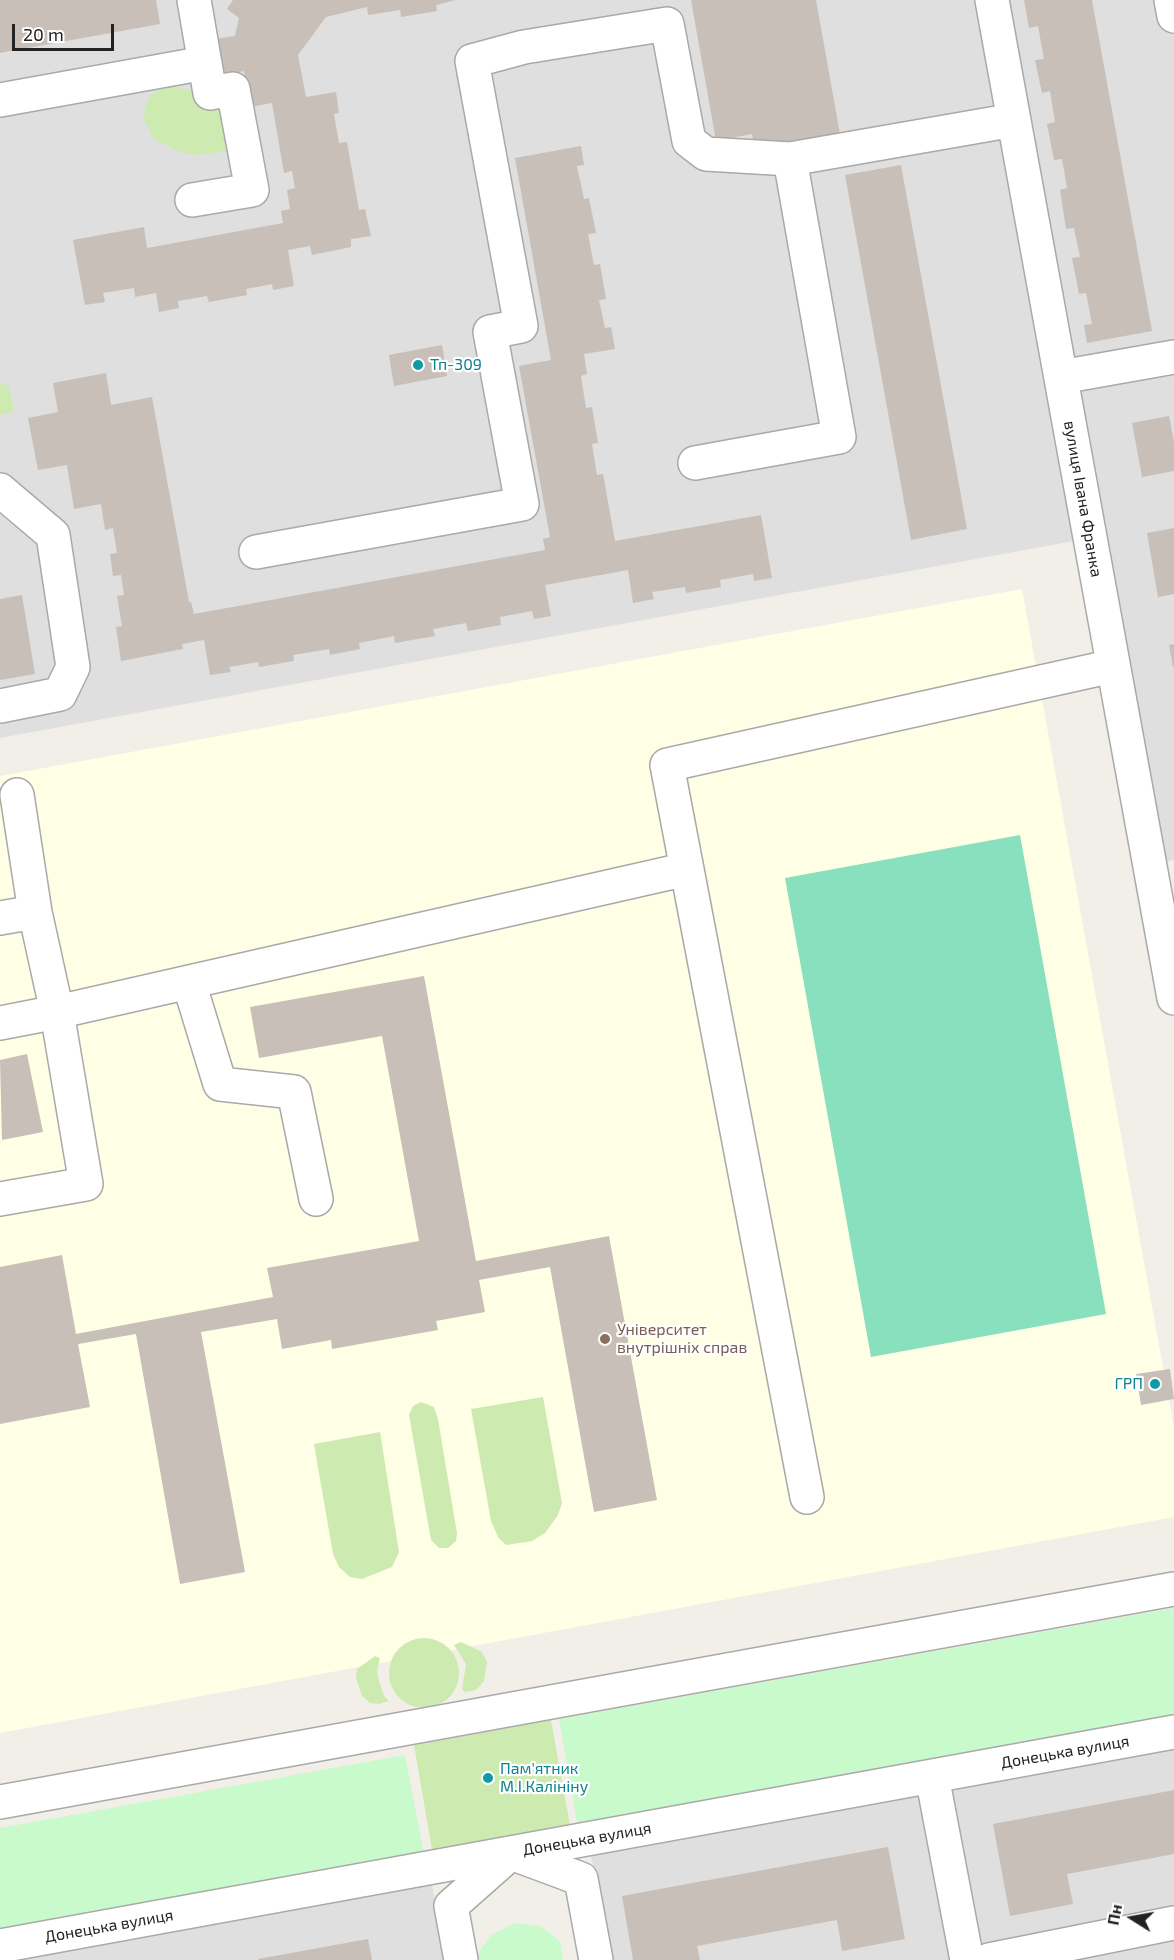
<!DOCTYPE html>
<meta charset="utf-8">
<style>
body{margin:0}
#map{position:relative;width:1174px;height:1960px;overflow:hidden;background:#f2efe9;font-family:"Exo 2",sans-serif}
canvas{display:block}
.north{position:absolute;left:1102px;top:1888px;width:60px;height:60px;-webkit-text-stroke:4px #fff;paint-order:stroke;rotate:281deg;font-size:16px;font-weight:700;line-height:24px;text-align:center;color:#222}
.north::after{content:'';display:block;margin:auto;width:21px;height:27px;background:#222;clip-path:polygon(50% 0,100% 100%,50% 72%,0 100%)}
.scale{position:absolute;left:12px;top:24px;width:102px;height:27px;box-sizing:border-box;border:3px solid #222;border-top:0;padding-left:8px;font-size:18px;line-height:21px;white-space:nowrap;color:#222;-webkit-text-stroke:4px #fff;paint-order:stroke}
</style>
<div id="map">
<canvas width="1174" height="1960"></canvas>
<div class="north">Пн</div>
<div class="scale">20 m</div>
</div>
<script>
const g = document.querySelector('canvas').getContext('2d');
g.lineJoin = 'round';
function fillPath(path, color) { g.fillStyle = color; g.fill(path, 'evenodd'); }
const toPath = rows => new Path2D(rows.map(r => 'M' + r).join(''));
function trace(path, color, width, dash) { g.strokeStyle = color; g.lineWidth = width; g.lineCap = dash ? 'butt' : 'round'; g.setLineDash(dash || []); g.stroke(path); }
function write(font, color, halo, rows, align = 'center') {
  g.font = font + ' "Exo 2",sans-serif'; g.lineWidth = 4.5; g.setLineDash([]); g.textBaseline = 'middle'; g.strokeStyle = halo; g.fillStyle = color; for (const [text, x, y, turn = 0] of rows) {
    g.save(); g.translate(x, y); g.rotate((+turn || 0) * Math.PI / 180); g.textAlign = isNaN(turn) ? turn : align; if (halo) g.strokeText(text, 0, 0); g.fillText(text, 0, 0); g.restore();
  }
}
fillPath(toPath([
 [0,0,976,0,1074,541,0,738],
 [1004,0,1174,0,1174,860,1160,863],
 [1174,1748,1174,1960,610,1960,591,1856],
 [432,1885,446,1960,21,1960]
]), '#e0dfdf');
fillPath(toPath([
 [1022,589,1174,1428,1174,1517,0,1733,0,776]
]), '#ffffe5');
fillPath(toPath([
 [167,86,194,91,220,108,231,122,232,151,192,155,175,150,153,138,144,120,145,106,151,95],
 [0,382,9,387,14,411,0,415],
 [543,1397,562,1503,558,1515,545,1533,532,1541,506,1545,498,1537,491,1521,471,1409],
 [421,1402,434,1407,438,1419,457,1533,456,1541,448,1548,439,1548,431,1540,409,1415,413,1406],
 [380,1432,399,1552,392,1567,362,1579,350,1577,339,1567,333,1554,314,1444],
 '389 1673a35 35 0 1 1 70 0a35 35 0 1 1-70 0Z',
 [461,1642,482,1652,487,1662,484,1681,476,1690,465,1692,462,1689,466,1664,454,1645],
 [375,1656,380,1658,377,1671,379,1681,384,1696,389,1701,379,1704,370,1703,362,1696,356,1677,357,1669],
 [551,1720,570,1825,432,1850,414,1745]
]), '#cdebb0');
fillPath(toPath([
 [1174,1608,1174,1715,577,1823,559,1719],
 [405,1755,425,1860,0,1937,0,1828],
 [515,1923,540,1926,549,1932,560,1942,563,1960,477,1960,478,1953,491,1935]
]), '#c8facc');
fillPath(toPath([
 [1020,835,1106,1314,871,1357,785,878]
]), '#88e0be');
fillPath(toPath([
 [0,0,156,0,160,24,0,53],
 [233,0,456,0,436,5,437,11,401,17,400,10,368,15,367,7,326,17,298,55,306,97,336,92,339,113,334,114,339,143,347,142,359,210,365,209,371,236,351,239,351,247,312,255,310,246,288,250,294,286,273,290,272,284,246,289,247,295,209,302,207,296,178,301,179,308,159,312,156,293,135,297,134,288,103,293,105,302,85,305,73,240,144,227,147,248,283,223,281,211,290,209,287,190,295,188,292,171,284,173,272,103,250,107,244,71,222,76,216,39,235,36,239,18,227,9],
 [691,0,816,0,840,134,755,150,752,134,716,141],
 [1024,0,1092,0,1152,331,1087,343,1084,325,1092,324,1086,293,1079,294,1072,258,1080,257,1074,228,1066,229,1060,190,1067,188,1062,159,1054,160,1047,124,1055,122,1050,91,1042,93,1035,60,1044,59,1038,26,1029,28],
 [581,146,584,165,577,166,584,199,589,198,596,233,588,234,594,265,600,264,606,299,599,300,605,328,611,327,615,349,584,354,587,374,581,376,586,408,592,407,598,443,592,444,597,475,603,474,615,541,761,515,772,578,754,581,753,574,720,580,721,587,686,593,685,587,652,592,654,599,633,603,628,570,545,585,551,616,534,619,532,611,500,617,501,625,468,631,466,623,433,629,435,636,395,643,394,636,359,643,360,649,330,655,329,649,293,655,294,661,259,667,258,662,229,667,231,672,210,675,204,640,182,644,183,649,121,661,116,627,122,626,117,596,124,595,121,575,113,576,110,554,117,553,113,528,105,530,101,504,74,509,67,465,38,470,28,418,58,412,53,383,106,373,111,405,152,397,189,602,191,602,194,614,545,550,543,539,550,537,519,366,551,360,515,158],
 [901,165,967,529,911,540,845,175],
 [442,345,447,376,394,386,389,355],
 [1169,416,1174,442,1174,471,1142,477,1132,423],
 [1174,528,1174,594,1158,597,1147,533],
 [22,595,35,674,0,680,0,599],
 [1174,644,1174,667,1173,667,1169,645],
 [424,976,476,1261,609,1236,657,1500,594,1512,550,1267,479,1280,485,1312,436,1321,438,1330,332,1349,331,1340,282,1349,277,1319,201,1332,245,1572,180,1584,136,1334,78,1344,90,1407,0,1424,0,1267,62,1255,76,1334,273,1297,267,1268,419,1241,382,1036,259,1058,250,1007],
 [27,1054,43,1132,2,1140,0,1060],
 [1170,1369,1174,1399,1141,1405,1136,1374],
 [1174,1790,1174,1854,1067,1874,1073,1904,1010,1916,993,1824],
 [888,1847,905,1939,842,1951,837,1920,697,1946,700,1960,633,1960,622,1896],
 [368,1939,372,1960,258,1960,258,1959]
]), '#c7bfb8');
const minor = toPath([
 [992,0,1174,998],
 [1171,0,1174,16],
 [0,100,205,63],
 [192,200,252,190,233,89,210,93,194,0],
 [1061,377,1174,357],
 [695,463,839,437,790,159],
 [0,490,53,535,73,667,60,694,0,706],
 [256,552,522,504,490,332,521,326,472,61,524,47,667,24,689,141,706,154,790,159,1014,120],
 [17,795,35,912],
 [0,918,35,912,57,1012,0,1023],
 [189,983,220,1084,294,1092,316,1199],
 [0,1199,86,1184,57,1012,687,869],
 [807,1497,667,765,1113,666],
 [932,1776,967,1960],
 [0,1802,1174,1589],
 [0,1946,1174,1732],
 [461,1960,451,1906,511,1853,581,1879,596,1960],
 [989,1960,1174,1923]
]);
trace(minor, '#a9a9a9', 36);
trace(minor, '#fff', 33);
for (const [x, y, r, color] of [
 [418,365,6,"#0f9aa8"],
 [605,1339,6,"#8d6e63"],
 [1155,1384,6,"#0f9aa8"],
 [488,1778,6,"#0f9aa8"]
]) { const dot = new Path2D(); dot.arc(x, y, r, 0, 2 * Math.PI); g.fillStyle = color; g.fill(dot); trace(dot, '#fff', 2); }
write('16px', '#0d838f', '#fff', [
 ["Тп-309",430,365],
 ["ГРП",1143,1384,"right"],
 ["Пам'ятник",500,1769],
 ["М.І.Калініну",500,1787]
], 'left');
write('16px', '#222', '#fff', [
 ["вулиця Івана Франка",1083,499,80],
 ["Донецька вулиця",1065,1752,-10],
 ["Донецька вулиця",587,1839,-10],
 ["Донецька вулиця",109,1926,-10]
]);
write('16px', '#785e54', '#fff', [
 ["Університет",617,1330],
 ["внутрішніх справ",617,1348]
], 'left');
</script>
